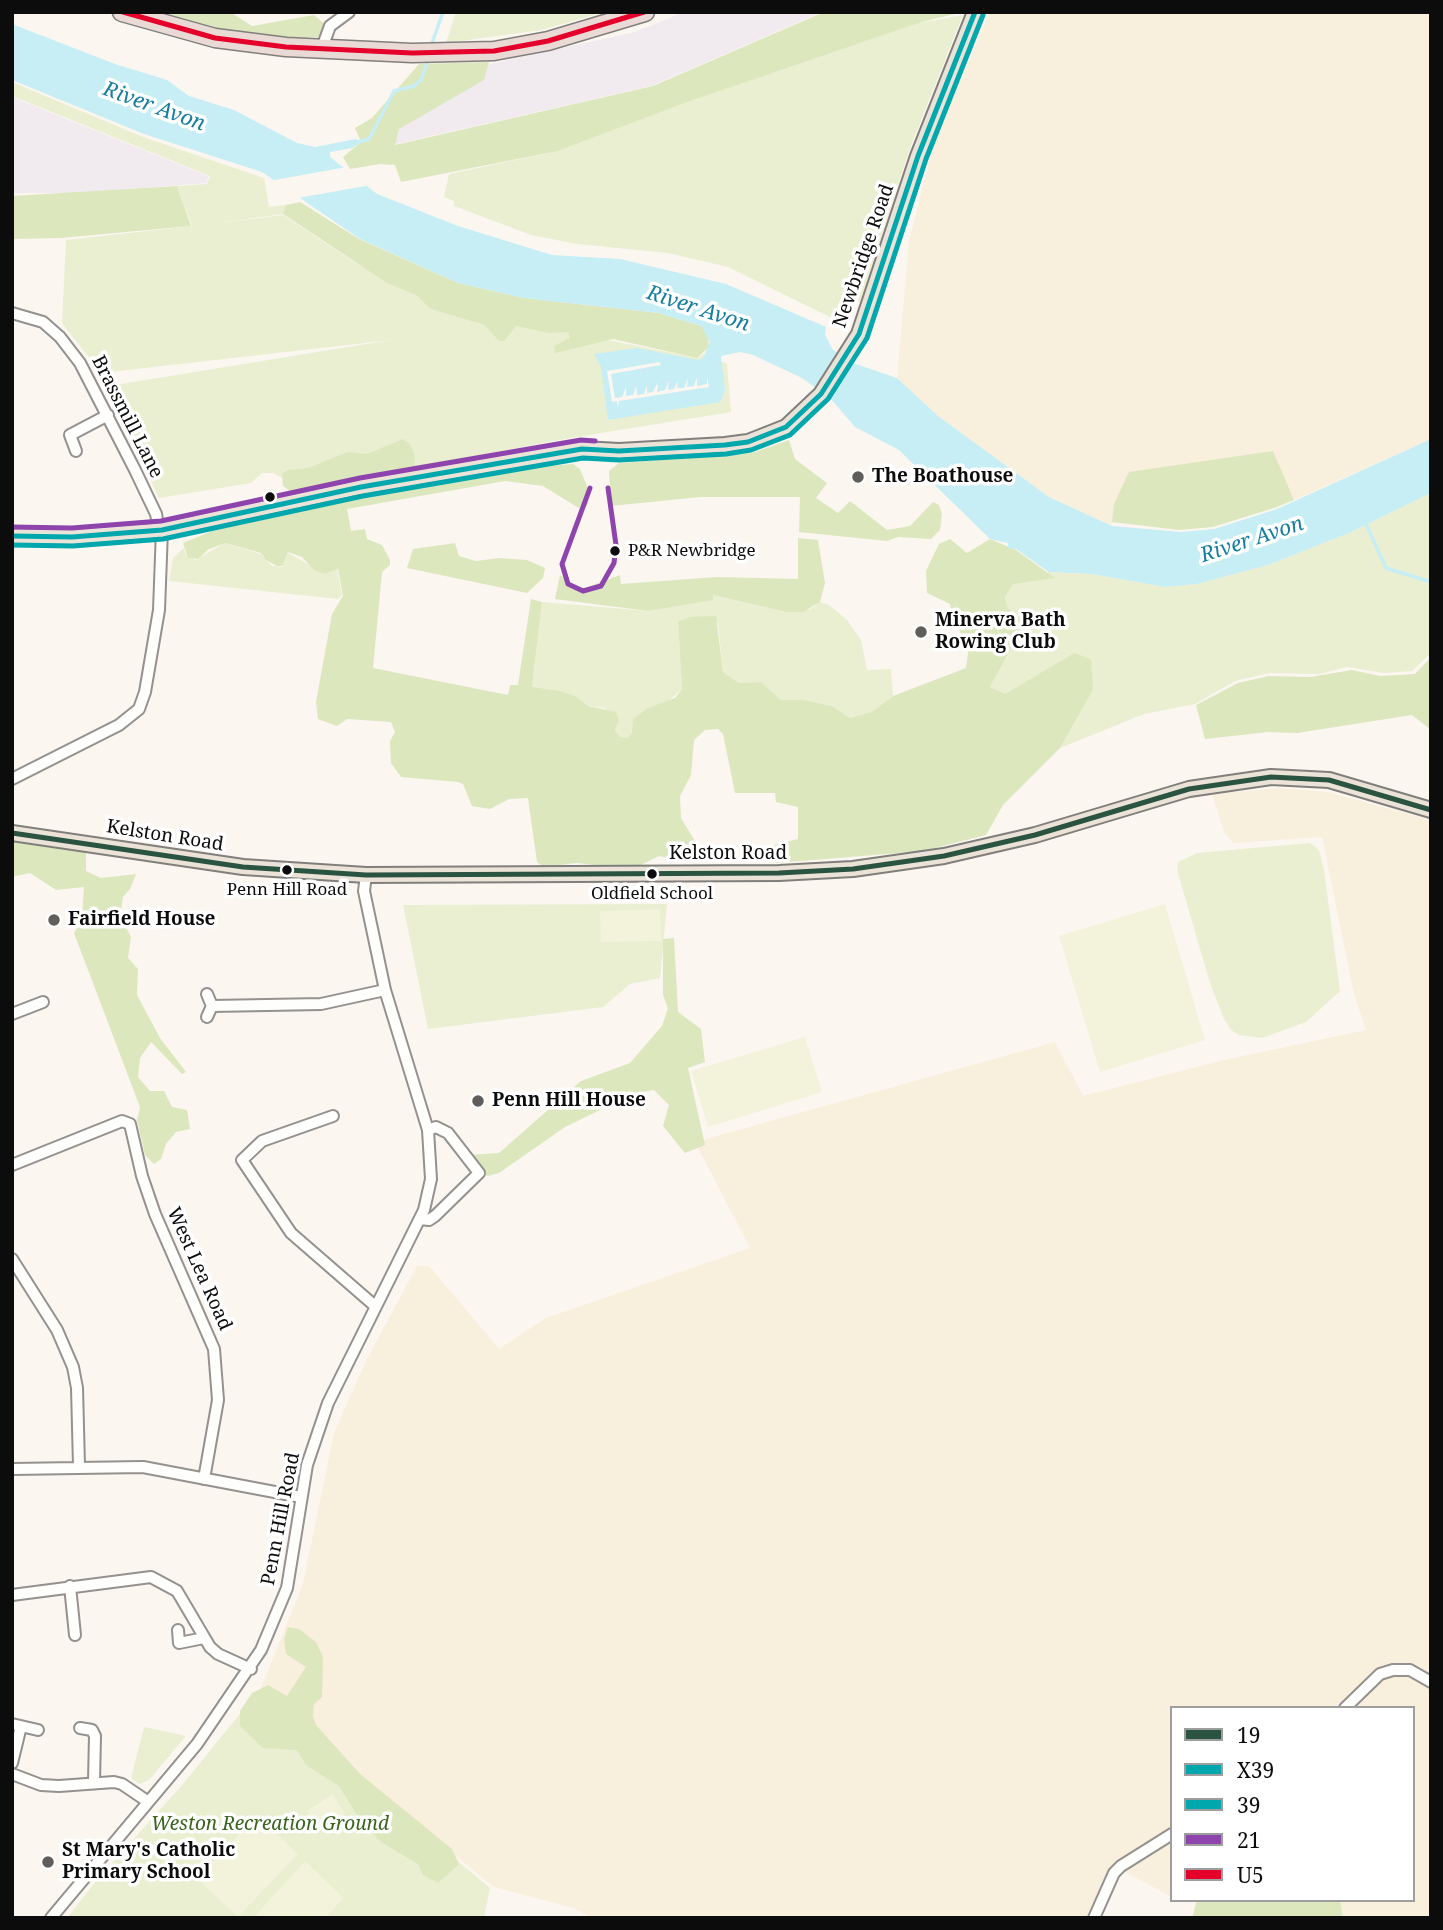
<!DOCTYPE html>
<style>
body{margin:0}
#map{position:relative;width:1443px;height:1930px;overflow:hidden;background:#fbf6f0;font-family:"Noto Serif",serif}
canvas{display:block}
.frame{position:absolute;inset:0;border:14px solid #0c0c0c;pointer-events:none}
.legend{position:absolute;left:1170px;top:1706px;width:245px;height:196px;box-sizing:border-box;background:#fff;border:2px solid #9e9e9e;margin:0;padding:9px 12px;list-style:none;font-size:21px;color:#0c0c0c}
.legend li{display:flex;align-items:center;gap:14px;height:35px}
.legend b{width:35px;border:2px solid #9e9e9e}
</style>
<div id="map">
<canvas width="1443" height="1930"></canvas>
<div class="frame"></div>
<ul class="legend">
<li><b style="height:9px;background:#2b5341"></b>19</li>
<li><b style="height:9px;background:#00a8ad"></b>X39</li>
<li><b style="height:9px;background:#00a8ad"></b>39</li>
<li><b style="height:9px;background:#8e44ad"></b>21</li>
<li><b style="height:9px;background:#e4002b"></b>U5</li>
</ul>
</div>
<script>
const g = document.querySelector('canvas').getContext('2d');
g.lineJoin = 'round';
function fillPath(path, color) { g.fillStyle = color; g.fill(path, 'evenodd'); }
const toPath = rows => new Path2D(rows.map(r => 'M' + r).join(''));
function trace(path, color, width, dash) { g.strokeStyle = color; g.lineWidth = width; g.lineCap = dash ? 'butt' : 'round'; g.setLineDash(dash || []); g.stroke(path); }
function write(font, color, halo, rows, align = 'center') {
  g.font = font + ' "Noto Serif",serif'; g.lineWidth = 7; g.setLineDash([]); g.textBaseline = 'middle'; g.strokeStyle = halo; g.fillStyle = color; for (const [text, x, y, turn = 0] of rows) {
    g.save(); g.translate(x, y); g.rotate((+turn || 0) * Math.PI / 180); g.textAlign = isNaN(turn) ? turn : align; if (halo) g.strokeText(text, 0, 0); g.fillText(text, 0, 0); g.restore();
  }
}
fillPath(toPath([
 [684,12,822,12,651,86,387,146,385,137,472,68,635,32],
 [12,97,208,176,207,183,74,193,12,193]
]), '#f1eaee');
fillPath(toPath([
 [990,12,1431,12,1431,439,1294,500,1273,452,1114,504,1112,526,1049,497,938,416,897,378,909,242,933,145],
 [1279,788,1327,792,1431,820,1431,1918,1343,1918,1340,1900,1413,1900,1413,1708,1172,1708,1172,1897,1116,1867,1105,1877,1088,1918,591,1918,574,1908,494,1887,349,1769,261,1688,303,1584,334,1433,366,1361,417,1266,429,1266,499,1349,546,1318,750,1248,695,1142,1055,1042,1083,1096,1224,1060,1366,1030,1354,994,1322,837,1233,843,1224,832,1212,794]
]), '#f8efdc');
fillPath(toPath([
 [456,12,605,12,541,30,446,43],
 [963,15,910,148,861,300,834,319,728,267,668,253,577,244,531,235,454,206,454,201,444,197,449,174,558,151,697,98,919,23],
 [12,82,143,137,264,178,269,207,286,205,283,214,213,224,283,215,359,265,450,302,519,322,697,358,704,354,727,364,731,412,570,438,411,468,284,479,273,473,262,473,251,483,159,498,111,397,115,385,391,340,101,373,62,323,66,240,192,226,177,186,207,184,210,176,12,96],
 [1431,493,1431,653,1412,671,1384,673,1347,667,1319,674,1270,673,1235,681,1195,704,1144,714,1060,748,1093,690,1074,653,1004,695,990,687,1020,632,1021,619,1008,608,1005,597,1012,584,1049,572,1092,574,1164,587,1197,584,1268,565,1349,533],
 [224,543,261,554,272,566,283,567,288,553,325,574,337,569,342,595,338,599,169,581,173,558,184,548,187,557,196,560],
 [713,595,786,612,811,609,820,602,829,605,847,620,861,640,867,670,891,669,893,696,873,712,850,718,832,706,804,700,781,700,761,682,739,683,723,672,718,623,678,622,682,689,628,738,620,738,615,730,618,720,604,708,588,706,577,697,532,688,542,602,648,611,713,599],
 [1310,843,1319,850,1324,870,1340,991,1306,1022,1262,1038,1239,1035,1231,1030,1224,1019,1210,983,1177,870,1178,862,1197,853],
 [667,904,660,978,630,984,603,1007,428,1029,403,905],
 [260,1689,344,1767,490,1888,484,1918,67,1918,96,1881,183,1784],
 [144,1727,186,1736,149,1780,139,1784,131,1778]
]), '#e9efd0');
fillPath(toPath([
 [153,12,230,12,252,26,314,15,327,26,321,37,289,38,285,41,214,29],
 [824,12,963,12,922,22,690,101,558,151,401,182,395,165,380,164,350,169,343,157,361,142,355,128,372,118,419,64,489,62,484,80,399,129,395,145,653,86],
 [177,186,191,226,61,238,12,239,12,196],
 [300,202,359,239,458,283,524,298,659,313,701,326,708,335,709,347,697,358,613,339,555,353,554,346,570,338,568,332,549,333,516,326,504,341,499,341,485,325,431,309,416,295,387,283,283,214,286,205],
 [403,439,410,444,414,453,415,465,410,471,293,493,283,486,282,474,288,470,308,468,348,452,367,454],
 [789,440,795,459,827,483,816,498,838,513,850,501,887,530,910,526,933,502,939,505,942,514,940,530,931,539,898,537,887,541,799,532,800,497,700,497,611,506,609,471,619,463,752,453],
 [1273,451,1294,500,1277,507,1213,527,1179,530,1112,522,1114,504,1129,472],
 [573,464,580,469,589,491,588,504,582,510,543,486,505,481,347,509,351,531,365,529,367,539,382,545,390,560,390,565,382,572,373,668,508,695,510,685,518,685,531,599,542,602,532,687,560,691,577,697,588,706,616,712,619,720,615,730,620,737,628,738,632,733,633,719,648,708,675,698,682,689,678,622,690,617,716,616,723,672,739,683,761,682,781,700,804,700,832,706,850,718,872,712,893,696,966,668,969,647,953,620,950,604,927,593,926,571,939,544,950,539,967,553,990,539,1016,550,1055,578,1013,584,1005,597,1008,608,1021,619,1020,632,990,687,1005,694,1074,653,1091,659,1093,690,1060,748,1003,805,986,835,923,851,776,863,774,845,798,839,798,807,776,802,775,793,735,793,723,734,718,729,705,730,694,740,691,775,680,796,681,818,698,846,699,858,692,862,659,856,639,866,623,868,576,863,544,867,537,862,528,798,509,799,490,809,472,806,463,784,458,782,401,777,391,763,390,741,395,732,391,722,347,719,337,726,318,719,316,702,332,614,343,596,338,569,325,574,314,570,302,557,288,552,283,566,277,566,266,560,261,553,225,543,209,549,198,559,188,558,183,543,212,531,346,500,512,469],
 [798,538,818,540,825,583,820,602,803,612,786,612,713,595,713,600,648,611,555,599,560,575,575,586,585,588,620,575,621,584,717,577,798,579],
 [455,543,459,556,476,561,499,558,527,560,545,568,543,578,527,593,407,568,413,549],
 [1431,657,1431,730,1412,715,1297,733,1268,732,1205,739,1196,705,1238,683,1269,676,1310,677,1352,670,1380,676,1415,674],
 [12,840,86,848,86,871,101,878,136,874,130,889,123,897,120,916,131,937,128,958,138,969,137,995,160,1038,186,1072,182,1074,151,1042,140,1058,138,1077,150,1091,164,1091,172,1107,187,1110,190,1129,176,1132,166,1144,161,1159,154,1164,145,1155,137,1120,140,1107,74,933,82,918,84,887,56,890,30,873,12,877],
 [674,938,678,1012,701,1029,705,1062,688,1068,705,1145,685,1153,663,1126,669,1105,654,1090,635,1093,565,1127,499,1173,488,1176,479,1173,470,1155,499,1153,581,1081,630,1063,642,1049,662,1026,668,1008,663,995,663,939],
 [288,1627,299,1629,316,1642,323,1657,322,1697,314,1704,313,1716,316,1725,360,1774,452,1849,459,1864,438,1883,423,1875,418,1864,381,1842,360,1820,339,1786,306,1765,297,1750,263,1748,240,1726,240,1711,252,1693,268,1685,287,1696,306,1667,286,1654,284,1639],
 [1197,1900,1340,1900,1343,1918,1192,1918]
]), '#dce7be');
fillPath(toPath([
 [1165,904,1205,1040,1100,1072,1059,936],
 [660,909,661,941,601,942,600,911],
 [805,1037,822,1092,708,1127,691,1071],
 [332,1794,345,1813,320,1830,307,1811],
 [257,1815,298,1854,238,1917,197,1879],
 [305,1861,344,1898,325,1918,253,1918]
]), '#f2f3da');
fillPath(toPath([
 [12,24,115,64,167,80,189,96,234,110,297,143,315,147,356,139,360,142,353,148,330,152,330,157,377,194,458,226,552,255,620,259,726,284,826,327,825,335,833,350,853,363,897,378,938,416,1049,497,1112,526,1181,532,1214,529,1277,509,1431,439,1431,493,1349,533,1268,565,1197,584,1164,587,1092,574,1049,572,1016,549,1008,548,1008,543,990,539,899,450,855,427,830,398,802,378,753,355,740,352,721,356,725,391,720,402,608,420,601,367,594,354,637,348,698,360,703,358,710,342,701,326,659,313,524,298,458,283,360,239,262,172,144,134,12,80]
]), '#c7eef4');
fillPath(toPath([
 [347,167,371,185,292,199,269,181],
 [660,362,661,365,611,374,615,398,622,397,626,387,626,396,633,395,636,386,637,395,644,394,647,385,647,393,653,392,658,382,657,392,665,390,669,381,668,390,674,389,678,380,677,388,684,388,688,378,687,387,694,386,697,377,697,386,707,384,707,377,709,387,619,401,618,408,617,401,612,402,607,371]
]), '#fbf6f0');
trace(toPath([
 [431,46,443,12],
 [356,143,369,139,394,91,414,86,421,80,429,57],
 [1365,522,1386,568,1431,582]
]), '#c7eef4', 3.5);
const minor = toPath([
 [322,48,330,26,349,12],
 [12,313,43,322,60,337,80,363,135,470,156,514,159,530],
 [76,451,70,435,108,415],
 [12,779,119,725,139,709,145,692,159,610,162,530],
 [207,994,212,1006,207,1017],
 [212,1006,321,1004,385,990],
 [12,1014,43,1002],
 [333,1116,262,1141,242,1160,291,1233,375,1306],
 [12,1165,122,1121,130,1124,142,1176,155,1214,214,1349,218,1400,204,1479],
 [420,1219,429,1220,435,1216,479,1173,448,1133,436,1127,428,1130],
 [12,1259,57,1330,73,1367,77,1388,79,1466],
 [12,1469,143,1467,301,1497],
 [70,1586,75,1635],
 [12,1595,151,1577,177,1591,210,1647,218,1654,251,1669],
 [178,1630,179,1643,204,1638],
 [1345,1708,1380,1674,1393,1670,1410,1670,1431,1682],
 [12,1724,38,1730],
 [80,1728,92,1730,95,1736,94,1781],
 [12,1763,21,1726],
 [12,1774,41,1785,59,1786,114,1782,122,1784,147,1801],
 [51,1918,197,1744,261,1650,287,1588,307,1465,328,1403,424,1210,431,1179,428,1130,385,990,364,891,366,875],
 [1094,1918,1114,1873,1121,1866,1172,1834]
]);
const major = toPath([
 [12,536,72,537,162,530,361,487,582,449,619,451,725,445,748,442,786,427,821,394,859,334,918,156,975,12],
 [12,833,243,867,366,875,779,873,853,869,944,856,1035,835,1189,789,1271,777,1329,780,1431,810]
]);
const highway = toPath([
 [122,12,215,38,286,47,412,53,494,51,548,41,645,12]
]);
trace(minor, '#94918f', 14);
trace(major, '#817f7c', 18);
trace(highway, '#817f7c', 21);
trace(minor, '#fefefd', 10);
trace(major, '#ece3d8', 14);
trace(highway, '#e9dad5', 18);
trace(toPath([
 [12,833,243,867,366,875,779,873,853,869,944,856,1035,835,1189,789,1271,777,1329,780,1431,810]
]), '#2b5341', 5);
trace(toPath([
 [12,536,72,537,162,530,361,487,582,449,619,451,725,445,748,442,786,427,821,394,859,334,918,156,975,12]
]), '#00a8ad', 5);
trace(toPath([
 [12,545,73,546,163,539,363,496,583,458,619,460,726,454,751,450,790,435,828,399,867,338,926,159,983,15]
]), '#00a8ad', 5);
trace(toPath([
 [590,488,562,564,568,584,583,591,601,586,614,563,616,545,608,488],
 [12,527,72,528,161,521,360,478,581,440,595,441]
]), '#8e44ad', 5);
trace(toPath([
 [123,12,215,38,286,47,412,53,494,51,548,41,644,12]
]), '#e4002b', 5);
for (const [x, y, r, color] of [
 [858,477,7,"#605e5c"],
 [270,497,6,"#0c0c0c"],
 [615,551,6,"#0c0c0c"],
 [921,632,7,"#605e5c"],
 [287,870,6,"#0c0c0c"],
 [652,874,6,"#0c0c0c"],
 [54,920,7,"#605e5c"],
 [478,1101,7,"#605e5c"],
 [48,1862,7,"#605e5c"]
]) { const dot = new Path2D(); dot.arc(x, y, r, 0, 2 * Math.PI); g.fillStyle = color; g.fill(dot); trace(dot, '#fff', 2.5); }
write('17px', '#0c0c0c', '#fff', [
 ["P&R Newbridge",628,551,"left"],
 ["Penn Hill Road",287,890],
 ["Oldfield School",652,894]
]);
write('19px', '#0c0c0c', '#fff', [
 ["Newbridge Road",864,256,-71],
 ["Brassmill Lane",127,417,63],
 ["Kelston Road",165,836,9],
 ["Kelston Road",728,854],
 ["West Lea Road",199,1269,66],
 ["Penn Hill Road",281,1519,-79]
]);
write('bold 19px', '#0c0c0c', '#fff', [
 ["The Boathouse",872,477],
 ["Minerva Bath",935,621],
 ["Rowing Club",935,643],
 ["Fairfield House",68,920],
 ["Penn Hill House",492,1101],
 ["St Mary's Catholic",62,1851],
 ["Primary School",62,1873]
], 'left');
write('italic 19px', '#3a641d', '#fff', [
 ["Weston Recreation Ground",270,1825]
]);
write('italic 21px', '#167e9e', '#fff', [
 ["River Avon",154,107,20],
 ["River Avon",698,309,18],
 ["River Avon",1252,540,-18]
]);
</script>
